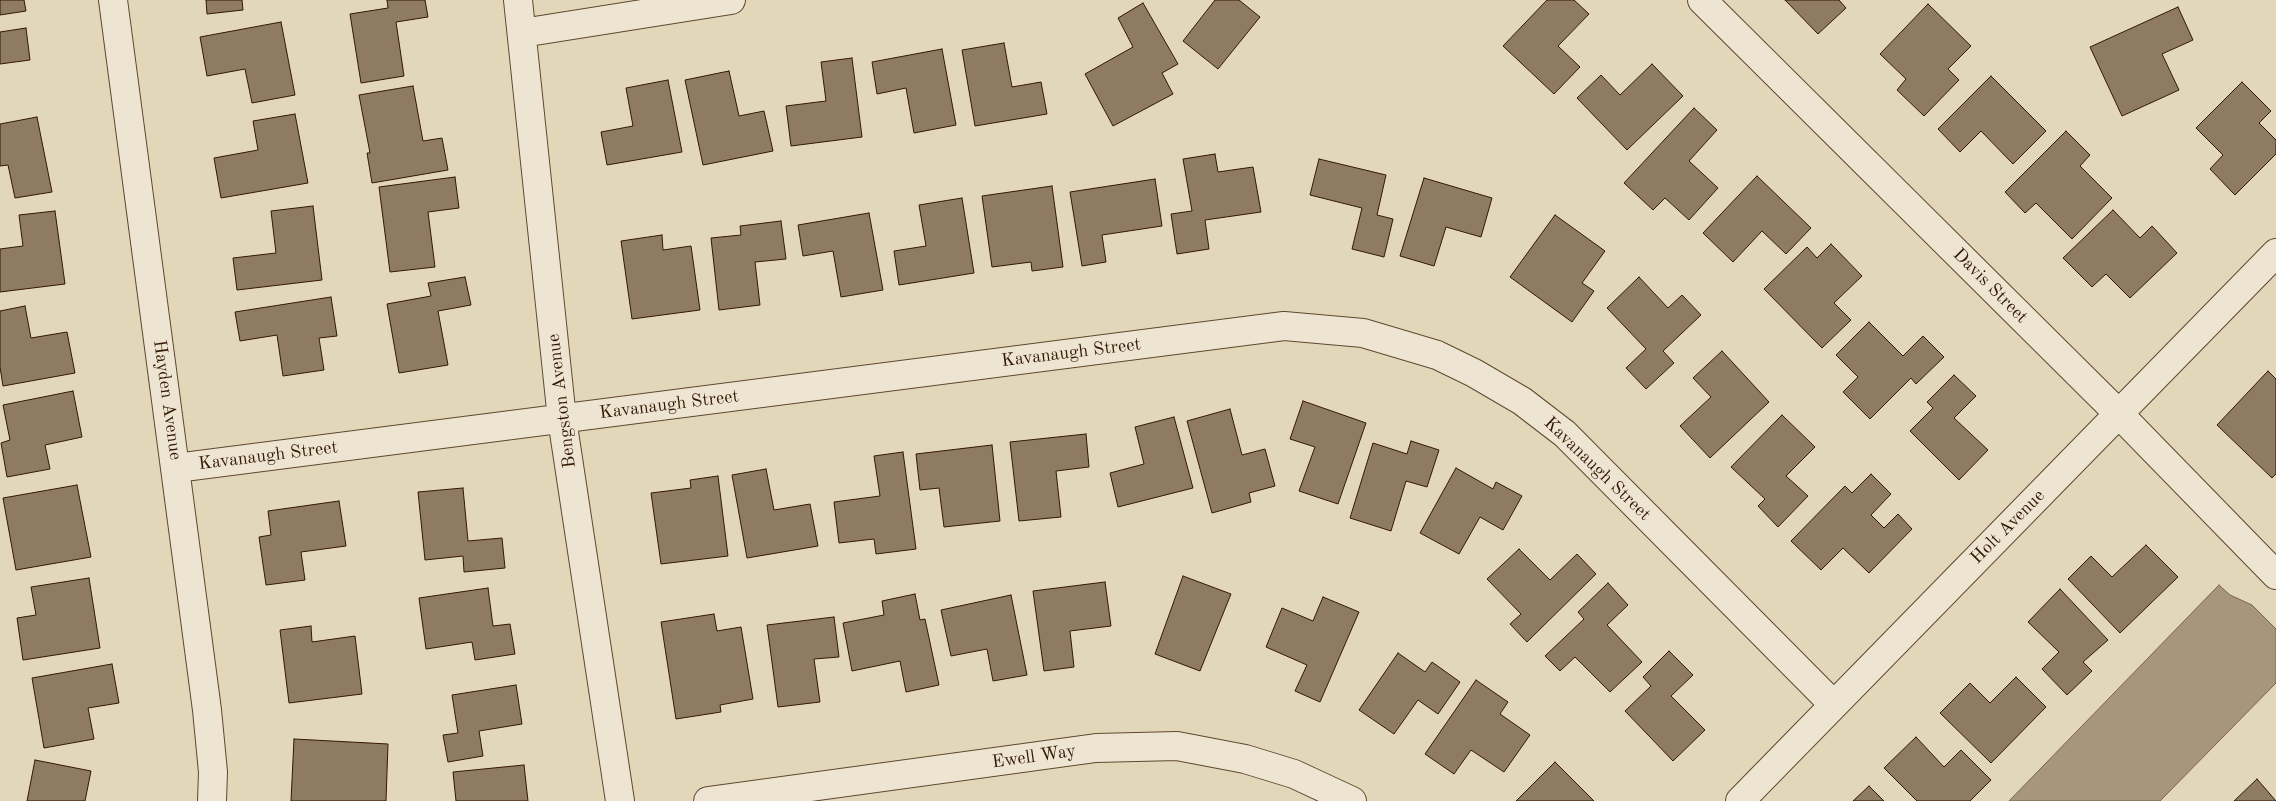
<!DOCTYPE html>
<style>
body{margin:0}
canvas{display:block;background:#e3d7ba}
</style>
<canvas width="2276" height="801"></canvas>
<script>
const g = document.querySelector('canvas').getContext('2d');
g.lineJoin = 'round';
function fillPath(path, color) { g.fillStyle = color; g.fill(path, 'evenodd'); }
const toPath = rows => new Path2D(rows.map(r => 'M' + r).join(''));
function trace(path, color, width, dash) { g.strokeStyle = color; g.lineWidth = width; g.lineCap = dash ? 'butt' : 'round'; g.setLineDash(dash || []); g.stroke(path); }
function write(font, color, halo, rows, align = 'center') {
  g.font = font + ' "Old Standard TT",serif'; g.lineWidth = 5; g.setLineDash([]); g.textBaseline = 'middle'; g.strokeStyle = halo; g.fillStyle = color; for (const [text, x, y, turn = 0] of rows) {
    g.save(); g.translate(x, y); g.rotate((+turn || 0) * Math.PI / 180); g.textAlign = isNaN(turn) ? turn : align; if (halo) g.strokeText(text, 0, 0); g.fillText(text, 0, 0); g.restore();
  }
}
const water = toPath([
 [2219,585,2230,595,2252,605,2276,629,2276,683,2160,801,2009,801,2219,585]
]);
fillPath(water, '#a8967b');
trace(water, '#7a644a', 1);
const building = toPath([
 [0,0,24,0,26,11,0,15,0,0],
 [206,0,242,0,243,10,207,14,206,0],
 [387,0,425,0,428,17,396,22,404,76,361,83,350,14,388,8,387,0],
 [1215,0,1239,0,1260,17,1218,69,1183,41,1215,0],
 [1547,0,1574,0,1589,14,1558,46,1580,67,1554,94,1503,46,1547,0],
 [1785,0,1839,0,1846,8,1818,34,1785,0],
 [1143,3,1178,64,1162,73,1173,94,1113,126,1085,74,1133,47,1118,18,1143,3],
 [1928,4,1971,46,1948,69,1959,80,1924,116,1897,90,1906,79,1880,54,1928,4],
 [2178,7,2193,40,2162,54,2179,90,2122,116,2090,47,2178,7],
 [281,22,295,95,252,103,245,69,207,76,200,37,281,22],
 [26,28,30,60,0,64,0,32,26,28],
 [1004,43,1012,87,1041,82,1047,114,975,126,962,50,1004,43],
 [942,49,956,125,914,133,906,88,877,94,872,62,942,49],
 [852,58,862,137,791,146,786,106,826,101,821,62,852,58],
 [1652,64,1683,96,1627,150,1577,98,1601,75,1620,95,1652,64],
 [729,71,739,116,764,111,773,151,703,165,685,80,729,71],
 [1991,76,2046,131,2013,164,1981,131,1960,152,1938,129,1991,76],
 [668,80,682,152,607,165,601,132,633,126,626,88,668,80],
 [2242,82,2271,111,2259,123,2276,140,2276,154,2235,195,2210,169,2223,155,2196,128,2242,82],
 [413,86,423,141,442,138,448,170,372,183,367,153,370,153,359,95,413,86],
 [1694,108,1717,130,1689,161,1718,188,1689,220,1665,198,1653,210,1624,183,1694,108],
 [295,114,308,183,221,198,214,158,258,150,253,121,295,114],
 [37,117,52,192,15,198,8,165,0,166,0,124,37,117],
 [2066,131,2090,155,2080,166,2112,198,2072,239,2036,203,2025,213,2005,192,2066,131],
 [1215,154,1218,172,1253,167,1261,212,1205,220,1209,249,1177,254,1171,214,1192,211,1183,159,1215,154],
 [1319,159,1386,175,1377,215,1393,219,1384,257,1352,249,1362,208,1310,195,1319,159],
 [1757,176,1811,228,1786,254,1762,231,1733,262,1703,233,1757,176],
 [455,177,459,208,428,212,435,267,390,272,379,187,455,177],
 [1424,178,1492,198,1481,237,1446,227,1434,266,1400,256,1424,178],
 [1155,179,1162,226,1102,235,1106,262,1082,266,1070,192,1155,179],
 [1052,186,1063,267,1032,271,1031,262,992,267,982,196,1052,186],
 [962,198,974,273,899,285,894,251,926,246,919,205,962,198],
 [313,206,322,280,237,290,233,258,276,253,271,211,313,206],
 [2113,210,2140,238,2152,226,2177,253,2130,298,2106,274,2092,287,2063,258,2113,210],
 [55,211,65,284,0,292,0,249,23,246,19,215,55,211],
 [869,213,883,290,841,297,833,251,803,256,798,225,869,213],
 [1555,215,1605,251,1582,283,1594,291,1572,322,1510,277,1555,215],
 [781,221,786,259,755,262,760,305,719,310,711,238,741,235,740,226,781,221],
 [662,235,663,250,691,246,700,310,632,319,621,241,662,235],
 [1831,244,1862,276,1834,303,1851,320,1822,348,1764,289,1807,247,1817,258,1831,244],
 [465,277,471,305,438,311,448,365,399,373,387,304,431,296,428,283,465,277],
 [1639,277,1668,308,1682,295,1701,315,1663,351,1674,363,1646,389,1626,368,1646,349,1607,308,1639,277],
 [331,297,337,336,319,338,324,370,283,376,277,335,240,341,235,312,331,297],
 [25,306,31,338,67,332,75,373,3,386,0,367,0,311,25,306],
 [1869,322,1903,356,1923,336,1944,357,1916,384,1911,378,1870,419,1843,392,1858,377,1836,355,1869,322],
 [1722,351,1769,402,1710,458,1680,426,1711,397,1693,378,1722,351],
 [2268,371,2276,379,2276,474,2272,478,2217,425,2268,371],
 [1954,375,1976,396,1954,418,1988,450,1959,480,1910,431,1933,408,1927,402,1954,375],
 [73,391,82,437,45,445,50,469,7,477,1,443,10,440,3,405,73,391],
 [1303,401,1366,423,1338,504,1299,491,1315,447,1290,439,1303,401],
 [1230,409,1242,455,1265,449,1275,486,1249,493,1251,502,1212,513,1187,421,1230,409],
 [1782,415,1815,447,1786,476,1808,496,1778,527,1758,506,1765,499,1731,467,1782,415],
 [1174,417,1193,488,1118,507,1110,473,1144,464,1135,427,1174,417],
 [1086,434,1089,467,1056,471,1061,517,1019,521,1010,442,1086,434],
 [1411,441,1439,450,1427,487,1406,481,1391,531,1350,518,1373,443,1407,454,1411,441],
 [992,445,1000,521,944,527,939,488,920,490,916,454,992,445],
 [903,452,916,549,876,554,874,539,839,543,834,502,880,496,874,456,903,452],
 [1456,468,1493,489,1496,482,1522,496,1503,530,1480,517,1459,554,1420,533,1456,468],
 [766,469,774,510,810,504,818,546,747,558,732,475,766,469],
 [1871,474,1891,494,1871,515,1884,528,1898,514,1912,529,1869,573,1843,548,1821,570,1791,541,1845,486,1852,493,1871,474],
 [718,476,728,556,661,564,651,493,691,488,690,480,718,476],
 [77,485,91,557,16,570,3,498,77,485],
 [463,488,468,541,502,538,505,568,464,572,463,556,425,560,418,492,463,488],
 [339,501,346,546,301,552,305,580,266,585,259,537,271,535,268,511,339,501],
 [2146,545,2178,577,2120,633,2068,579,2091,556,2112,577,2146,545],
 [1519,549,1550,580,1577,554,1596,574,1527,642,1510,624,1521,614,1487,579,1519,549],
 [1183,576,1231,594,1200,671,1155,654,1183,576],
 [89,578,100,648,23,660,17,618,36,615,31,587,89,578],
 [1105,582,1111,626,1070,631,1074,667,1044,671,1033,591,1105,582],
 [1608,583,1628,605,1607,625,1642,662,1610,692,1575,657,1560,671,1545,656,1584,619,1578,612,1608,583],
 [488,588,493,626,510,624,515,654,475,660,472,642,426,649,419,598,488,588],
 [2060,589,2108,640,2083,662,2092,671,2067,695,2042,669,2059,652,2028,622,2060,589],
 [915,594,920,620,925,619,939,685,906,692,900,661,852,671,843,623,884,615,882,601,915,594],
 [1011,595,1027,675,993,681,987,649,951,656,941,610,1011,595],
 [1323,597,1359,612,1320,702,1295,691,1307,665,1266,647,1282,608,1313,621,1323,597],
 [714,614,717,631,741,627,753,699,720,705,721,712,676,719,661,622,714,614],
 [834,617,839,657,814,659,820,702,778,707,767,625,834,617],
 [311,626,312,642,355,636,362,694,289,703,280,630,311,626],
 [1669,651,1693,675,1671,696,1705,730,1673,761,1625,711,1651,686,1643,677,1669,651],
 [1398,653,1425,672,1432,662,1460,682,1438,714,1418,700,1394,734,1359,710,1398,653],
 [112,664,119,703,88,708,94,739,44,748,32,678,112,664],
 [2016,677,2046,707,1991,763,1940,713,1970,683,1990,703,2016,677],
 [1476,680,1508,702,1500,714,1530,735,1504,772,1471,750,1454,774,1425,754,1476,680],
 [516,685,522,724,479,731,483,756,448,762,443,735,458,733,452,695,516,685],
 [1916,737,1944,767,1961,750,1991,780,1970,801,1917,801,1884,768,1916,737],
 [294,739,388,744,386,801,291,801,294,739],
 [35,760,91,771,85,801,27,801,35,760],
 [1555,762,1594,801,1516,801,1555,762],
 [524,765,528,801,456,801,453,772,524,765],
 [2257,779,2276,801,2234,801,2257,779],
 [1869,786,1884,801,1853,801,1869,786]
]);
fillPath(building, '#8f7b61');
trace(building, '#341801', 1);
const street = toPath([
 [113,0,207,710,213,772,212,801],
 [518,0,562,419,620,801],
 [1702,0,2119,414,2276,575],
 [522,33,731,0],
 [176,468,1284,326,1363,333,1437,355,1474,373,1522,401,1565,434,1833,704],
 [708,801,1096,748,1177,746,1245,759,1294,774,1352,801],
 [1740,801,2276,253]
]);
trace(street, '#60482f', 30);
trace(street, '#ede5d2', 28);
write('18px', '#341801', '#ede5d2', [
 ["Davis Street",1990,286,45],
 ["Kavanaugh Street",1071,353,-7],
 ["Hayden Avenue",167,400,82],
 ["Bengston Avenue",562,401,-97],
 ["Kavanaugh Street",669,405,-7],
 ["Kavanaugh Street",268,456,-7],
 ["Kavanaugh Street",1597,469,44],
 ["Holt Avenue",2008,527,-45],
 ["Ewell Way",1034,757,-8]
]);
</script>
